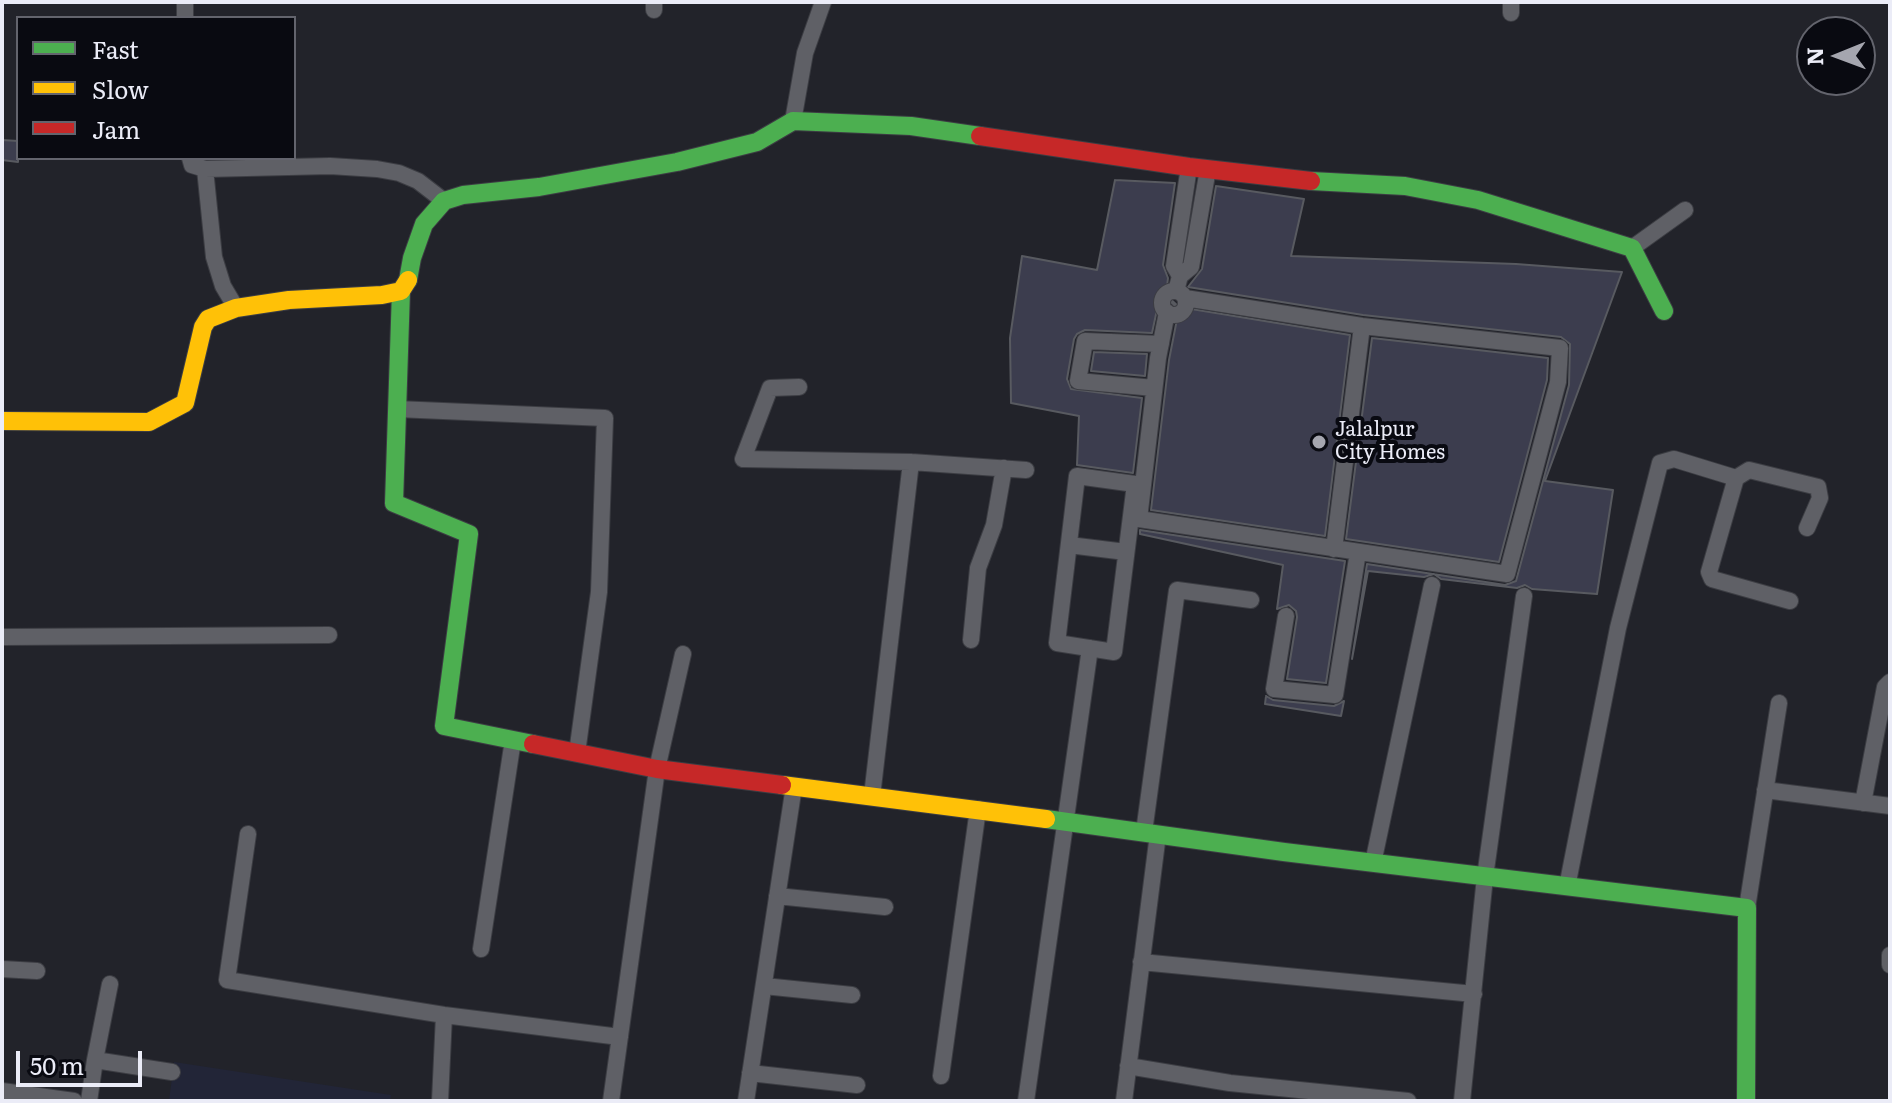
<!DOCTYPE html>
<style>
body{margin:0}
#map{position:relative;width:1892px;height:1103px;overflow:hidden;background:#22232a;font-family:Literata,serif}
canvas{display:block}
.frame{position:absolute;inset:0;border:4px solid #ebecf7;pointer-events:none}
.legend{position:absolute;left:16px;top:16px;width:280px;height:144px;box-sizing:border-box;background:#090a11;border:2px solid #63646d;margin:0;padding:10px 14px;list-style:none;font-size:24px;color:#ebecf7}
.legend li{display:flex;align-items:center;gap:16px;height:40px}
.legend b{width:40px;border:2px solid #63646d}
.north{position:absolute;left:1796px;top:16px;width:80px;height:80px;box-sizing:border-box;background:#090a11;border:2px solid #63646d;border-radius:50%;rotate:269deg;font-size:22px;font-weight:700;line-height:32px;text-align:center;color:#ebecf7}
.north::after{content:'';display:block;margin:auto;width:28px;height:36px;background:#a5a6af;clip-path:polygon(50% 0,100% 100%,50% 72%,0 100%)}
.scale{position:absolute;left:16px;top:1051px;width:126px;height:36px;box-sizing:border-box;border:4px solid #ebecf7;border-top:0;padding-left:10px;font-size:24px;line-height:28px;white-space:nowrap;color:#ebecf7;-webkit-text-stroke:6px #090a11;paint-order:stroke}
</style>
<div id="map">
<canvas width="1892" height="1103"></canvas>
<div class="frame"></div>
<ul class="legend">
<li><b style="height:10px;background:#4caf50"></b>Fast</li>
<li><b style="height:10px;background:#ffc107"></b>Slow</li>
<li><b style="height:10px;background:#c62828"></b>Jam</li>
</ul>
<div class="north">N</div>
<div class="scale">50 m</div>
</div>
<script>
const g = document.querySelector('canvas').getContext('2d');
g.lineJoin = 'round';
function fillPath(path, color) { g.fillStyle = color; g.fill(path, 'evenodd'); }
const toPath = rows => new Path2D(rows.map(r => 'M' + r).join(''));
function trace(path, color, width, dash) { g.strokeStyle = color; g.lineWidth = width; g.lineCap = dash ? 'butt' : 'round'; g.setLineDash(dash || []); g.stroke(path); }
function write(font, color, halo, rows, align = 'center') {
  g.font = font + ' Literata,serif'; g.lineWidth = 8; g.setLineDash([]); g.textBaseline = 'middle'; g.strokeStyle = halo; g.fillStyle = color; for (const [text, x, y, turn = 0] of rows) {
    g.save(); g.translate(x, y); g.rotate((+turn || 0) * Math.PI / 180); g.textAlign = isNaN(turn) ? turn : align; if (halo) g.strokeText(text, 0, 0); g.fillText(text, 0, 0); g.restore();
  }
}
fillPath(toPath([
 [174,1062,391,1095,390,1101,169,1101]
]), '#222537');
const building = toPath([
 [2,140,18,141,18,162,2,160,2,140],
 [1115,180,1175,183,1163,265,1168,278,1166,295,1179,307,1350,335,1325,536,1151,510,1169,360,1178,314,1177,308,1170,301,1158,305,1152,333,1085,330,1077,334,1074,339,1067,379,1071,389,1142,398,1133,473,1077,465,1079,416,1011,403,1010,338,1022,256,1097,270,1115,180],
 [1216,186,1304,199,1291,256,1516,264,1622,272,1545,481,1613,490,1597,594,1532,589,1525,585,1517,588,1441,579,1434,574,1424,577,1368,571,1352,659,1367,564,1505,585,1516,581,1569,385,1570,344,1561,337,1363,315,1188,287,1202,269,1216,186],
 [1372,338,1548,358,1547,380,1499,562,1346,539,1372,338],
 [1094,352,1147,354,1145,376,1091,371,1094,352],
 [1140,530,1345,561,1326,683,1287,679,1297,617,1296,611,1289,605,1277,609,1283,565,1140,534,1140,530],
 [1266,696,1273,700,1334,706,1344,701,1341,716,1265,704,1266,696]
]);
fillPath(building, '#3c3d4e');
trace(building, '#585a60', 2);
const street = toPath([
 [654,2,654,10],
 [1511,13,1511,2],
 [185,18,185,2],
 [793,121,805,53,823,2],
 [190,158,192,165,205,169,330,166,377,169,399,173,418,181,444,201],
 [205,169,214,257,223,286,236,308],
 [1632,248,1685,210],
 [1180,276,1174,266,1189,167],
 [1176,291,1180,276,1191,267,1208,169],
 '1162 303a12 12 0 1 1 24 0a12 12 0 1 1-24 0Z',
 [1167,312,1158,358,1139,519,1507,574,1558,382,1560,348,1362,326,1185,298],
 [799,387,770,388,743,459,911,462,1026,470],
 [1154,388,1078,381,1085,341,1161,344],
 [397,409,605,418,599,592,577,753],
 [1077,476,1135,484,1114,652,1057,643,1077,476],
 [1736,478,1709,572,1712,579,1790,601],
 [1069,545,1126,552],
 [1334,549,1362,326],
 [1286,616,1274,689,1335,695,1358,552],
 [2,637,329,635],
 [971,640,978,568,994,525,1004,468],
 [1765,790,1890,806],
 [872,796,911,462],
 [1863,803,1885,687,1890,682],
 [1144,832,1177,590,1251,600],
 [248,834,227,980,444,1015,620,1037],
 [1373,863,1432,585],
 [1567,887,1618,628,1660,463,1674,459,1736,478,1749,470,1818,487,1820,498,1807,528],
 [777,896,885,907],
 [1747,908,1779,703],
 [481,949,513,740],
 [1890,955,1890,965],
 [1141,962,1474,994],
 [2,969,37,971],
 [764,986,852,995],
 [95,1060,110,984],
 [1128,1066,1230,1083,1408,1101],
 [750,1073,857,1085],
 [941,1076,978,809],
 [2,1091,74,1101],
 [89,1101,95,1060,172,1072],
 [440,1101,444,1015],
 [611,1101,657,769,683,654],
 [746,1101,794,786],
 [1026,1101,1090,648],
 [1124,1101,1158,834],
 [1462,1101,1485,877,1524,596]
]);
const fast = toPath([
 [1311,181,1405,186,1478,200,1632,248,1664,311],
 [408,280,412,258,424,224,444,201,463,195,539,187,677,162,757,142,793,121,911,126,980,136],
 [401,291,394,503,469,534,444,726,533,744],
 [1046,819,1284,852,1747,908,1746,1101]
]);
const slow = toPath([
 [2,421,149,422,185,403,203,327,208,319,236,308,289,300,382,295,401,291,408,280],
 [782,785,1046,819]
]);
const jam = toPath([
 [980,136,1189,167,1311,181],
 [533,744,657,769,782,785]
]);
trace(street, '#3c3d43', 18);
trace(fast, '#3c3d43', 20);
trace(slow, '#3c3d43', 20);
trace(jam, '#3c3d43', 20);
trace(street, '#5f6066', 16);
trace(fast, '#4caf50', 18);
trace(slow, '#ffc107', 18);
trace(jam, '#c62828', 18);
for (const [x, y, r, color] of [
 [1319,442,8,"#a5a6af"]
]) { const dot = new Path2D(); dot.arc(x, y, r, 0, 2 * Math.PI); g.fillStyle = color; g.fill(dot); trace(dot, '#090a11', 3); }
write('20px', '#ebecf7', '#090a11', [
 ["Jalalpur",1335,430],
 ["City Homes",1335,453]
], 'left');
</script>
